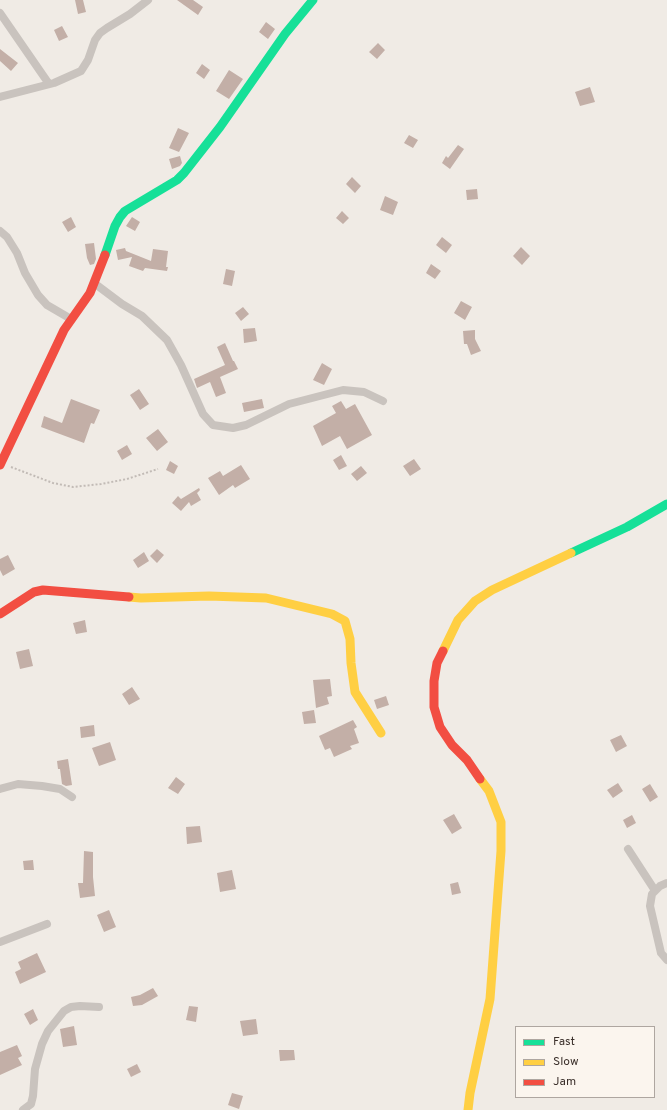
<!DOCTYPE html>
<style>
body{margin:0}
#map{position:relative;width:667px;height:1110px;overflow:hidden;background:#f0ebe5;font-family:Overpass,sans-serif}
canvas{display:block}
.legend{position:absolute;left:515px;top:1026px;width:140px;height:72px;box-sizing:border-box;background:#fbf5ee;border:1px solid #aea6a0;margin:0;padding:5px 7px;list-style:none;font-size:12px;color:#3b302b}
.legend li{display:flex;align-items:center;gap:8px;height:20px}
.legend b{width:20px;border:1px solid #aea6a0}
</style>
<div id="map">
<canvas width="667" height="1110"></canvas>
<ul class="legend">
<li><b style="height:5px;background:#16e098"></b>Fast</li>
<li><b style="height:5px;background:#ffcf43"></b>Slow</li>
<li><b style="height:5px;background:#f24e42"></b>Jam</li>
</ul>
</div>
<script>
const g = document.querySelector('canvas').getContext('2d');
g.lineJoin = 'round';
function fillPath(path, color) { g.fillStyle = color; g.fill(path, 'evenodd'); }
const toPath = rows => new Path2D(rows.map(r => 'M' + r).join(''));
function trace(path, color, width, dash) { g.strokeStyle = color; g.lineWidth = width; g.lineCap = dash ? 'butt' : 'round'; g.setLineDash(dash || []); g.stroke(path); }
fillPath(toPath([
 [75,0,83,0,86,12,78,14],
 [177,0,193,0,203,7,198,15],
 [266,22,275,29,268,39,259,32],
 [62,26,68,37,59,41,54,30],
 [378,43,385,50,377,59,369,52],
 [0,49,18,63,11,71,0,61],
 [202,64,210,70,204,79,196,73],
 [229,70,243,79,229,99,216,91],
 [590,87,595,102,580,106,575,92],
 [178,128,189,133,179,152,169,148],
 [409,135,418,140,413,148,404,143],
 [458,145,464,149,450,169,442,163,446,156,448,158],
 [180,156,182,163,180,166,172,169,169,159],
 [352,177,361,186,355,193,346,184],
 [477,189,478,199,467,200,466,190],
 [385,196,398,202,393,215,380,210],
 [342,211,349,218,343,224,336,218],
 [71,217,76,227,68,232,62,222],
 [132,217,140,222,135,231,126,226],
 [442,237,452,245,446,253,436,245],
 [94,243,96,259,94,264,90,265,87,258,85,244],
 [521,247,530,256,522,265,513,256],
 [125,248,126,251,151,261,153,249,168,251,166,267,168,267,167,271,145,268,143,271,129,266,132,257,118,260,116,250],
 [431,264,441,271,435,279,426,273],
 [226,269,235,271,232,286,223,284],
 [461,301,472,307,465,320,454,313],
 [243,307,249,314,241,321,235,313],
 [255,328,257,341,244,343,243,329],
 [475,330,475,339,481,351,471,355,467,344,464,344,463,331],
 [225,343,233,361,234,361,238,369,220,377,226,393,216,397,210,382,197,388,194,379,225,365,217,347],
 [322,363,332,369,324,385,313,380],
 [139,389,149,404,140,410,130,395],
 [71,399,100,410,94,424,91,423,84,443,41,427,44,416,62,423],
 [262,399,264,408,244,412,242,403],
 [341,401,346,409,355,404,372,435,347,449,340,436,322,446,313,426,336,413,332,406],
 [158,429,168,442,157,451,146,438],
 [127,445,132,454,122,460,117,451],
 [341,455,347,466,339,470,333,460],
 [414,459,421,469,410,476,403,466],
 [170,461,178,466,174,474,166,470],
 [241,465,250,479,235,488,233,485,219,495,208,478,220,471,223,476],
 [361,466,367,473,357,481,351,474],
 [199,488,200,490,197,493,201,500,191,506,189,502,181,511,172,503,178,496,181,499],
 [157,549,164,555,157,563,150,556],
 [144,552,149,561,138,568,133,560],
 [8,555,15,569,3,576,0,570,0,559],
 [85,620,87,632,76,634,73,623],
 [29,649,33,666,20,669,16,652],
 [330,679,332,696,327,697,329,704,316,708,313,680],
 [132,687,140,699,129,705,122,694],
 [386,696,389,705,377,709,374,700],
 [314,710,316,723,304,724,302,712],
 [353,720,357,727,354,729,359,743,350,746,352,749,334,757,330,748,325,750,319,736],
 [94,725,95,736,81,738,80,727],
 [621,735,627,746,616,752,610,740],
 [110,742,116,760,99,766,92,748],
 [68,759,72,785,66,786,62,784,60,769,58,769,57,761],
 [176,777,185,784,178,794,168,788],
 [618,783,623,791,613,798,607,790],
 [650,784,658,797,650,802,642,789],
 [454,814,462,828,452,834,443,820],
 [632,815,636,823,627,828,623,820],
 [200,826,202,842,187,844,186,827],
 [84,851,93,852,93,877,95,896,80,898,78,883,83,883],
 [33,860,34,870,24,870,23,861],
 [232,870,236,889,220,892,217,873],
 [458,882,461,893,452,895,450,884],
 [109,910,116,927,104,932,97,915],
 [37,953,46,972,20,984,15,972,21,969,18,962],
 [153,988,158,996,142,1005,133,1006,131,997,140,995],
 [189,1006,198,1007,196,1022,186,1020],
 [33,1009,38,1020,30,1025,24,1014],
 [256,1019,258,1034,243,1036,240,1021],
 [74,1026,77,1045,63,1047,60,1029],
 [17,1045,22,1056,18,1058,22,1065,0,1075,0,1052],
 [279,1050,294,1050,295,1060,280,1061],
 [137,1064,141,1072,131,1077,127,1069],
 [232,1093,243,1096,239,1109,228,1105]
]), '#c3afa7');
trace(toPath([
 [11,467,53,483,73,487,101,484,127,479,158,469]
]), '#c2bbb6', 2, [2, 2]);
trace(toPath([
 [0,13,49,84],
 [0,97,54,83,81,71,88,60,95,40,100,33,107,28,130,14,148,0],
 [0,231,7,237,17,253,25,273,38,295,47,305,71,319],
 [94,283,122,304,142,316,167,340,181,365,203,414,213,425,233,428,246,425,289,404,343,390,364,392,383,401],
 [0,789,18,784,42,786,60,789,72,797],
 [628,849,654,889,656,889],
 [667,883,660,886,652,894,650,906,661,953,667,960],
 [0,942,47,924],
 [23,1110,31,1104,33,1096,35,1069,42,1044,48,1031,64,1011,71,1007,80,1006,99,1007]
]), '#c9c3be', 8);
trace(toPath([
 [105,255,115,226,120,217,125,211,177,180,184,173,220,127,285,34,313,0],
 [571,553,627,527,667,504]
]), '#16e098', 9);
trace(toPath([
 [129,597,141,598,209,596,266,598,332,614,345,621,350,639,351,663,355,692,381,733],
 [443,651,458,620,475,601,492,590,571,553],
 [468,1110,470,1093,490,999,501,851,501,822,489,791,480,779]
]), '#ffcf43', 9);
trace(toPath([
 [0,465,64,330,90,293,105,255],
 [0,614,34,592,43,590,129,597],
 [443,651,437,663,434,681,434,707,440,727,452,745,467,760,480,779]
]), '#f24e42', 9);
</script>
